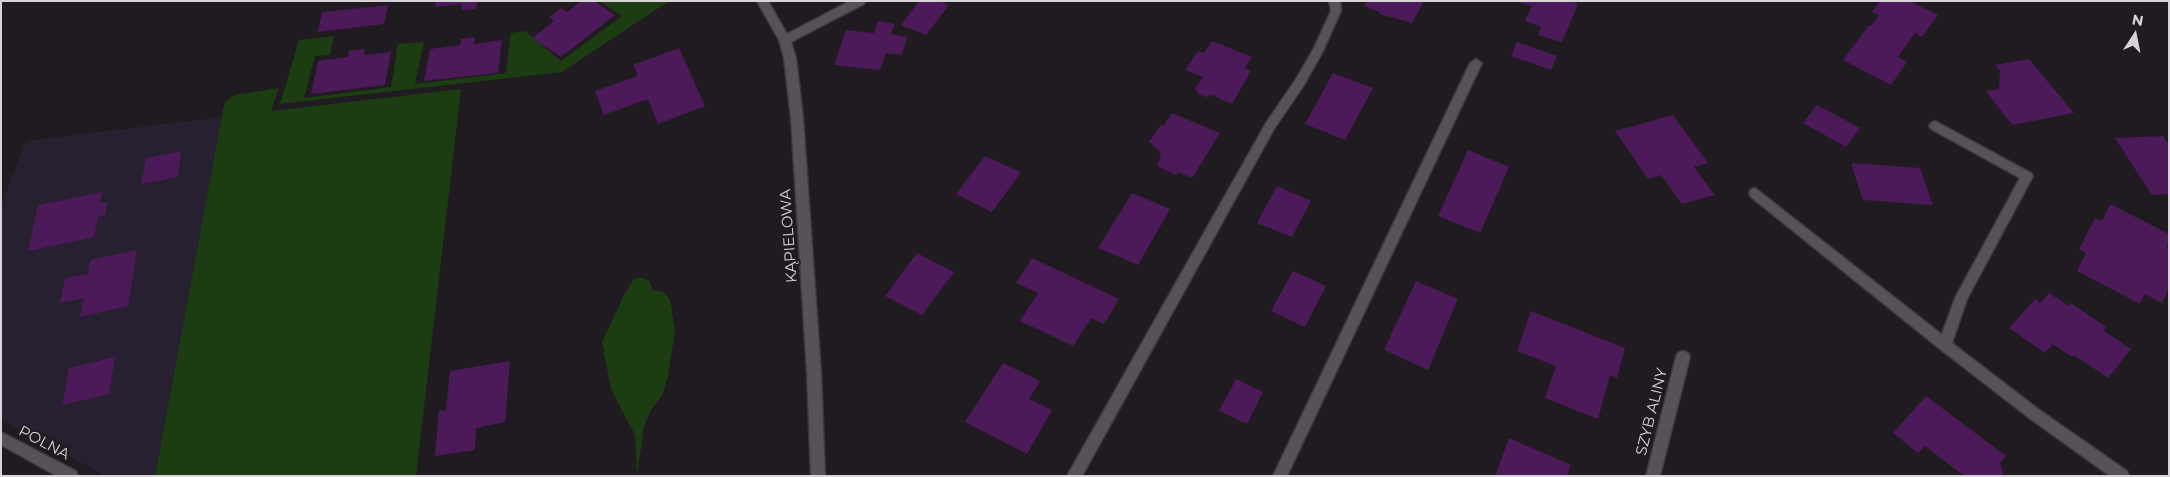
<!DOCTYPE html>
<meta charset="utf-8">
<style>
body{margin:0}
#map{position:relative;width:2170px;height:477px;overflow:hidden;background:#201b20;font-family:Montserrat,sans-serif}
canvas{display:block}
.frame{position:absolute;inset:0;border:2px solid #d7d4d7;pointer-events:none}
.north{position:absolute;left:2110px;top:10px;width:50px;height:50px;-webkit-text-stroke:4px #201b20;paint-order:stroke;rotate:11deg;font-size:14px;font-weight:700;line-height:20px;text-align:center;color:#d7d4d7}
.north::after{content:'';display:block;margin:auto;width:18px;height:22px;background:#d7d4d7;clip-path:polygon(50% 0,100% 100%,50% 72%,0 100%)}
</style>
<div id="map">
<canvas width="2170" height="477"></canvas>
<div class="frame"></div>
<div class="north">N</div>
</div>
<script>
const g = document.querySelector('canvas').getContext('2d');
g.lineJoin = 'round';
function fillPath(path, color) { g.fillStyle = color; g.fill(path, 'evenodd'); }
const toPath = rows => new Path2D(rows.map(r => 'M' + r).join(''));
function trace(path, color, width, dash) { g.strokeStyle = color; g.lineWidth = width; g.lineCap = dash ? 'butt' : 'round'; g.setLineDash(dash || []); g.stroke(path); }
function write(font, color, halo, rows, align = 'center') {
  g.font = font + ' Montserrat,sans-serif'; g.lineWidth = 4.5; g.setLineDash([]); g.textBaseline = 'middle'; g.strokeStyle = halo; g.fillStyle = color; for (const [text, x, y, turn = 0] of rows) {
    g.save(); g.translate(x, y); g.rotate((+turn || 0) * Math.PI / 180); g.textAlign = isNaN(turn) ? turn : align; if (halo) g.strokeText(text, 0, 0); g.fillText(text, 0, 0); g.restore();
  }
}
fillPath(toPath([
 [222,117,155,476,106,476,1,419,1,204,26,141]
]), '#272030');
fillPath(toPath([
 [599,1,669,1,562,72,280,104,299,40,334,36,330,55,315,56,304,98,391,87,398,44,424,42,415,84,506,73,511,33,525,31,561,61,622,16],
 [279,88,271,111,461,89,416,476,155,476,223,110,225,102,235,95],
 [641,277,649,281,653,290,664,292,670,300,675,331,668,377,662,396,651,410,644,426,637,476,635,435,611,389,602,342,625,293,634,279]
]), '#1c3c12');
fillPath(toPath([
 [436,1,478,1,476,9,461,10,462,4,435,7],
 [581,1,594,1,615,15,561,57,532,38,554,21,549,17,561,8,567,12],
 [919,1,940,1,949,5,926,35,901,25],
 [1367,1,1424,1,1412,23,1379,14,1380,12,1364,6],
 [1571,1,1578,4,1562,42,1538,35,1541,27,1525,21,1532,6,1518,2],
 [1880,1,1910,1,1938,15,1922,37,1915,33,1898,57,1907,62,1891,85,1843,60,1869,25,1871,26,1879,15,1872,12],
 [388,5,384,24,318,32,322,12],
 [878,21,895,24,891,34,907,37,902,55,886,53,880,70,834,65,846,30,874,33],
 [475,37,474,44,502,40,498,73,424,81,430,49,460,45,461,39],
 [1212,41,1252,57,1245,68,1251,71,1232,104,1211,95,1206,97,1199,94,1195,89,1203,77,1185,70,1198,51,1204,53],
 [1517,42,1557,56,1551,70,1511,56],
 [679,48,705,106,658,124,648,99,604,115,595,91,638,76,633,65],
 [365,49,364,55,391,52,385,85,311,94,318,61,348,57,349,51],
 [2029,59,2074,113,2012,125,1986,91,1999,89,2000,71,1995,65],
 [1333,73,1373,88,1345,140,1305,124],
 [1817,105,1860,128,1846,147,1803,123],
 [1172,113,1220,133,1192,178,1178,172,1176,175,1157,166,1161,155,1159,150,1152,146,1153,144,1149,142,1161,125,1164,126],
 [1673,115,1708,163,1694,167,1715,195,1682,204,1661,175,1648,179,1615,131],
 [2163,136,2169,145,2169,194,2152,195,2115,138],
 [1468,150,1509,167,1480,233,1438,216],
 [181,151,178,177,141,184,146,158],
 [985,156,1021,172,992,212,956,194],
 [1851,163,1920,168,1933,205,1863,200],
 [1277,186,1311,201,1292,237,1257,223],
 [102,192,100,203,107,202,105,215,98,216,94,237,28,251,38,205],
 [1132,193,1170,209,1138,265,1098,248],
 [2110,204,2169,234,2167,248,2169,249,2169,288,2162,303,2145,294,2140,304,2077,271,2086,253,2079,249,2095,218,2102,221],
 [137,250,128,306,80,317,84,298,60,303,65,278,88,274,90,260],
 [917,253,954,272,922,315,885,296],
 [1032,258,1119,299,1104,324,1091,318,1073,346,1020,321,1038,293,1016,283],
 [1293,271,1326,286,1305,327,1271,311],
 [1416,281,1458,299,1428,370,1384,350],
 [2049,293,2069,306,2071,303,2106,327,2104,331,2131,349,2108,378,2074,355,2072,357,2053,344,2045,353,2009,328,2035,299,2040,303],
 [1531,311,1625,348,1617,378,1610,375,1598,419,1545,398,1556,366,1517,351],
 [115,357,109,394,62,405,69,368],
 [510,361,505,422,476,428,475,450,435,456,439,411,446,410,450,371],
 [1003,363,1040,381,1029,399,1052,410,1027,454,965,422],
 [1236,379,1263,392,1247,424,1219,411],
 [1926,396,2006,456,2000,463,2004,476,1964,476,1925,446,1918,453,1893,433],
 [1509,438,1571,465,1567,476,1495,476]
]), '#4c1a58');
const service = toPath([
 [1755,188,1950,341,1952,345,1950,349,1945,351,1940,349,1751,197,1749,193,1751,189,1755,188]
]);
const minor = toPath([
 [757,1,768,1,787,34,850,1,865,1,864,4,791,42,796,58,803,118,821,373,825,476,811,476,807,373,791,118,784,58,779,40,757,1],
 [1329,1,1340,1,1341,11,1323,51,1304,85,1274,129,1082,476,1067,476,1266,123,1296,79,1314,48,1331,11,1329,1],
 [1476,59,1482,63,1287,476,1273,476,1470,63,1476,59],
 [1935,121,2031,173,2033,176,1967,299,1952,343,2038,409,2127,471,2129,476,2110,476,2028,417,1940,349,1938,345,1955,298,2020,178,1931,129,1929,126,1931,123,1935,121],
 [1683,351,1688,353,1690,357,1660,476,1646,476,1676,357,1678,353,1683,351],
 [1,432,76,471,78,476,57,476,1,445,1,432]
]);
trace(service, '#3b373b', 3);
trace(minor, '#3b373b', 3);
fillPath(service, '#585258');
fillPath(minor, '#585258');
write('15px', '#d7d4d7', '#201b20', [
 ["KĄPIELOWA",789,236,-94],
 ["SZYB ALINY",1652,412,-76],
 ["POLNA",44,443,28]
]);
</script>
